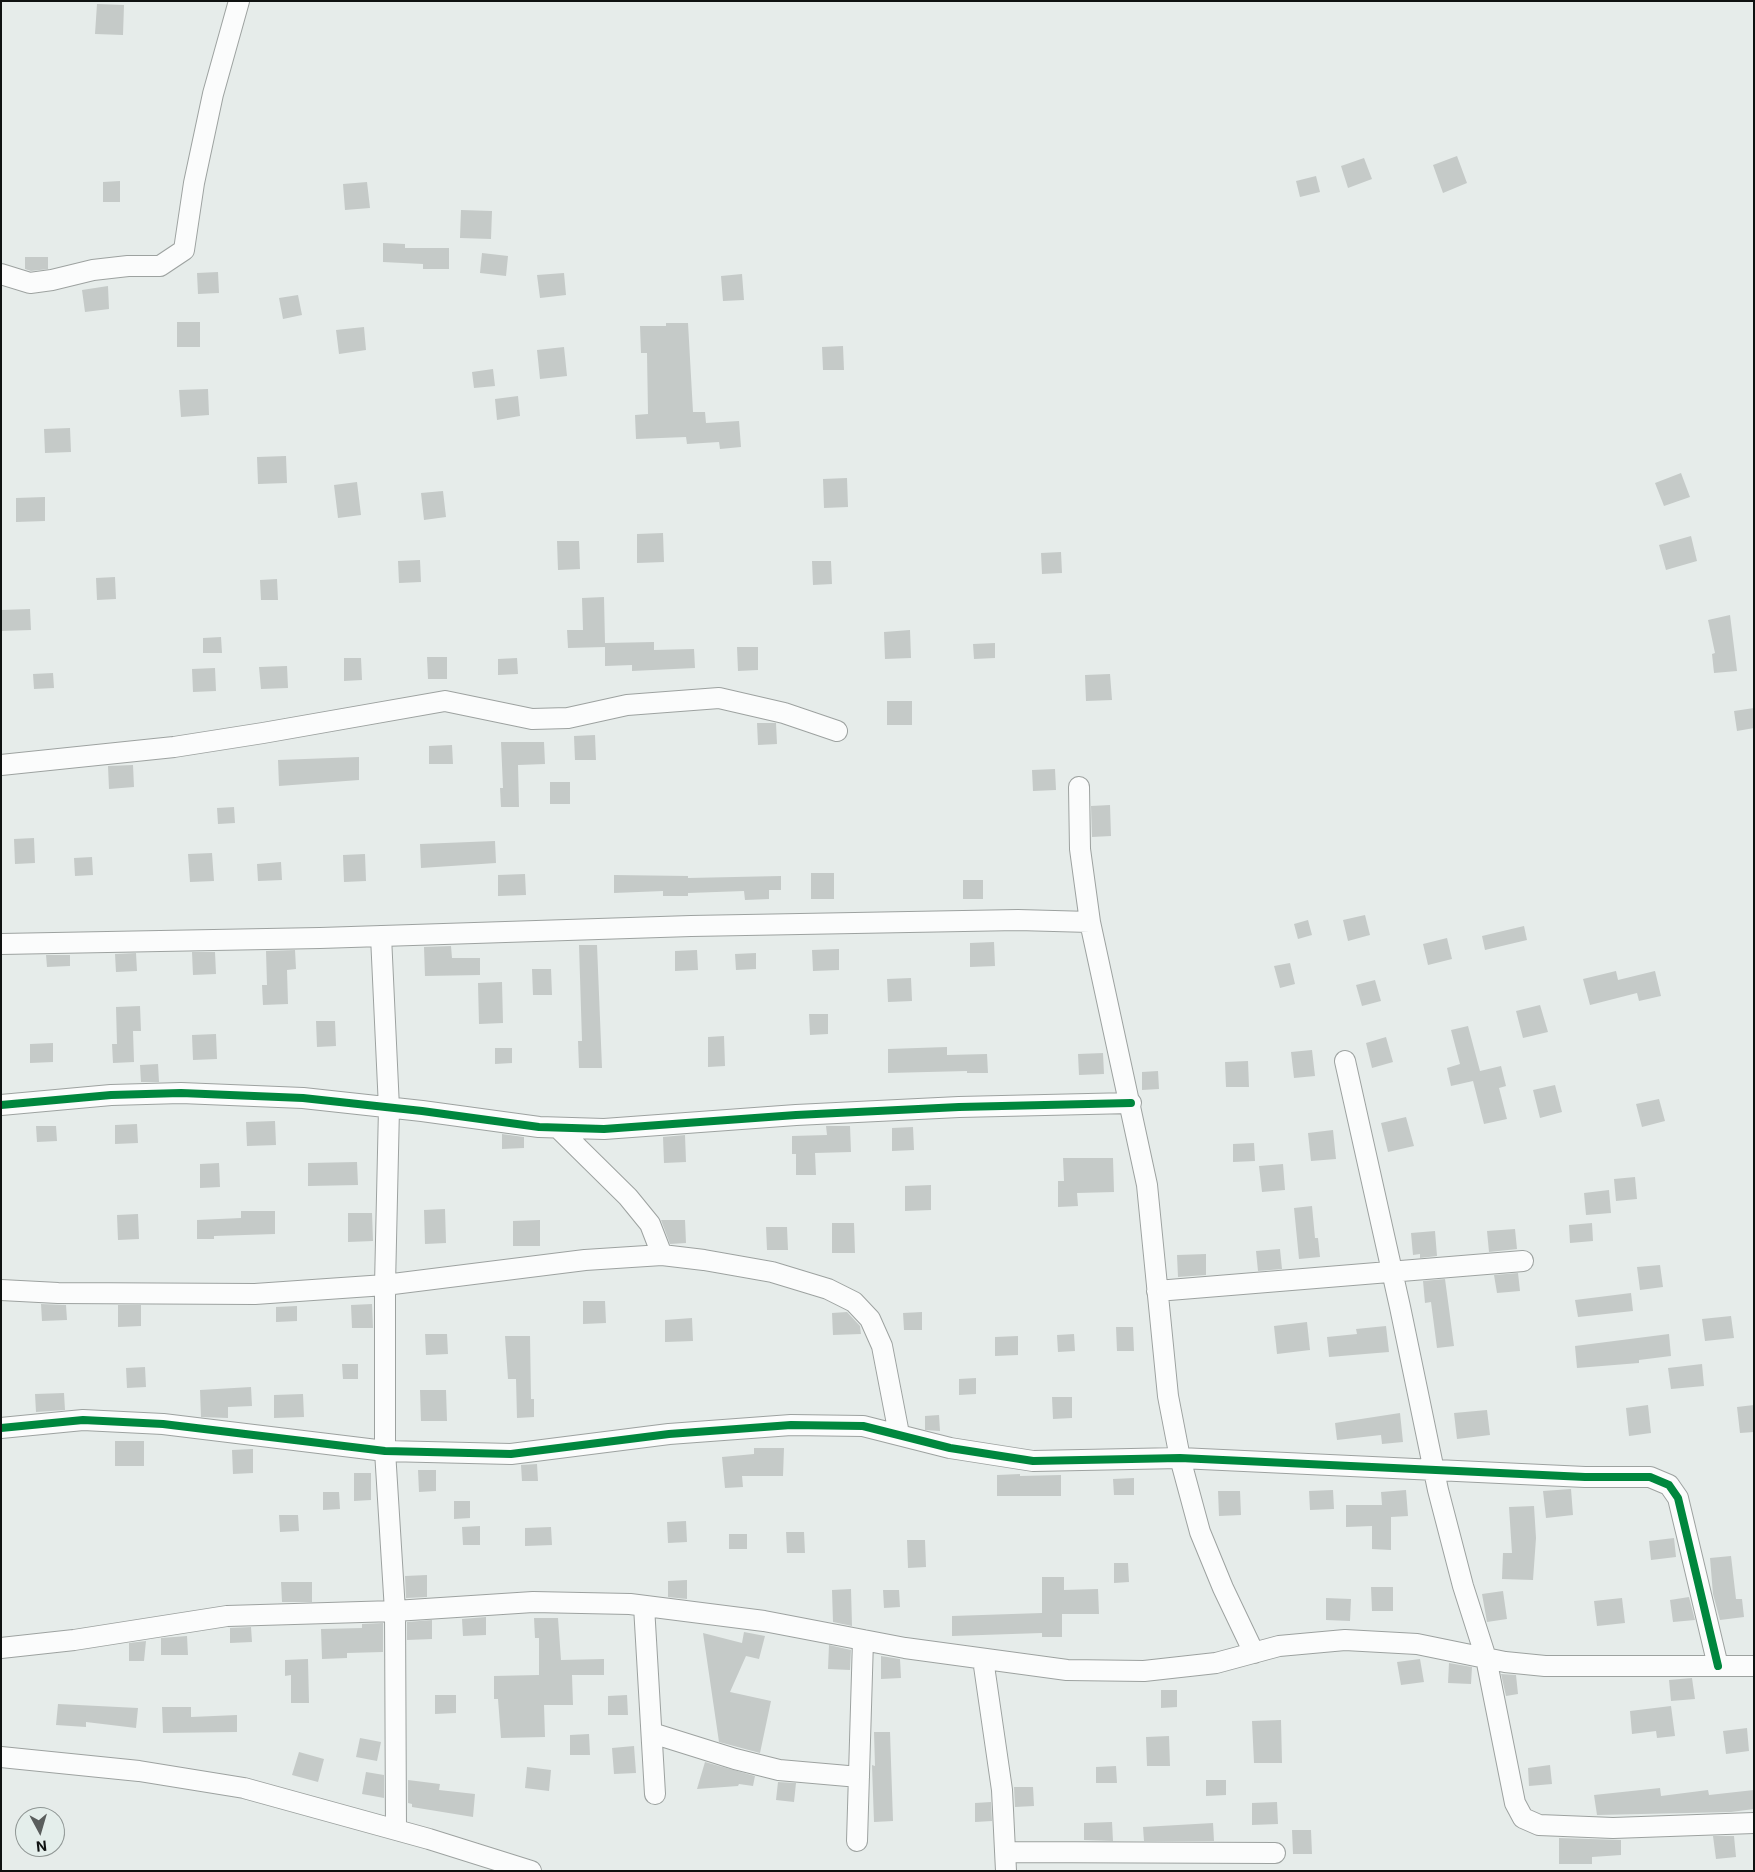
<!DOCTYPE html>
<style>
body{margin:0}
#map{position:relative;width:1755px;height:1872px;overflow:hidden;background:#e6ecea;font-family:Inter,sans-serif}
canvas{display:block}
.frame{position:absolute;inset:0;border:2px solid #0f1211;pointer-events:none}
.north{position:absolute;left:15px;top:1807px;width:50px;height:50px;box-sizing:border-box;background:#e4eeeb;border:1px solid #8f9694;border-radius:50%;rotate:174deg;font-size:14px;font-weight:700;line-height:20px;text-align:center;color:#0f1211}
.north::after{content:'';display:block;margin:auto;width:18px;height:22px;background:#5a5e5d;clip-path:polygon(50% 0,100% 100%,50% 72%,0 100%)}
</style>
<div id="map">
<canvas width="1755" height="1872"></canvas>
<div class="frame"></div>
<div class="north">N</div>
</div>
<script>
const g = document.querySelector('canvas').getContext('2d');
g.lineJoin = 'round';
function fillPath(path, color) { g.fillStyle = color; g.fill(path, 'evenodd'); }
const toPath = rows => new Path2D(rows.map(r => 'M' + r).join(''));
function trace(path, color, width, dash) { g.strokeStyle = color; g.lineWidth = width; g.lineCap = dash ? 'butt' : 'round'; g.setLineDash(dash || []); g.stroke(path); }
fillPath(toPath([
 [97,4,124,5,123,35,95,34],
 [1457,156,1467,183,1443,193,1433,165],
 [1364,158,1372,179,1348,188,1341,166],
 [1316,176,1320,192,1300,197,1296,181],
 [120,181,120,202,103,202,103,182],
 [367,182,370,208,345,210,343,184],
 [461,210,492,211,491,239,460,238],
 [383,243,405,244,405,248,449,248,449,269,423,269,423,264,383,262],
 [482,253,508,256,506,276,480,273],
 [25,257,48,257,48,269,31,271,25,269],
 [218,272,219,293,198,294,197,273],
 [564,273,566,295,540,298,537,275],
 [742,274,744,300,723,301,721,276],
 [108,286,109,309,85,312,82,290],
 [298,295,302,315,283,319,279,298],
 [177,322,200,322,200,347,177,347],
 [666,323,688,323,693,412,705,412,706,423,739,421,741,447,720,449,719,442,687,444,686,437,636,439,635,415,648,414,647,353,641,353,640,326,666,326],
 [364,327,366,350,339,354,336,330],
 [843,346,844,370,823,370,822,347],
 [564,347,567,376,540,379,537,350],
 [493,369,495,386,474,388,472,372],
 [208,389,209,415,181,417,179,390],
 [518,396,520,416,497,420,495,399],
 [70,428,71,452,45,453,44,429],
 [286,456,287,483,258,484,257,457],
 [1681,473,1690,497,1664,506,1655,483],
 [847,478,848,507,824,508,823,479],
 [357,482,361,515,338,518,334,485],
 [443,491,446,517,424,520,421,493],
 [45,497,45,521,16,522,16,498],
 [663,533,664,562,637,563,637,534],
 [1691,536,1697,561,1666,570,1659,545],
 [557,541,579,541,580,569,558,570],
 [1061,552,1062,573,1042,574,1041,553],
 [420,560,421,582,399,583,398,561],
 [812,561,831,561,832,584,813,585],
 [115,577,116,599,97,600,96,578],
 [277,579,278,600,261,600,260,580],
 [604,597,605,643,654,642,654,650,694,649,695,668,632,671,632,665,605,666,605,647,568,648,567,630,583,630,582,598],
 [30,609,31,630,1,631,1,610],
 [1730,615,1737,671,1714,673,1712,654,1715,653,1708,620],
 [910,630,911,658,885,659,884,632],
 [221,637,222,653,203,653,203,638],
 [995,643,995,658,974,659,973,644],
 [737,647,758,647,758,670,738,671],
 [427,657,447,657,447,679,428,679],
 [344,658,361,658,362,680,344,681],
 [517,658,518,674,498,675,498,659],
 [287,666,288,688,261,689,259,667],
 [215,668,216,691,193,692,192,669],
 [53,673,54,688,34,689,33,674],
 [1110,674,1112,700,1086,701,1085,675],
 [887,701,912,701,912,725,887,725],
 [1754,708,1754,728,1737,731,1734,711],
 [757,723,776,723,777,744,758,745],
 [595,735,596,760,575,760,574,736],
 [501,742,544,742,545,764,518,765,519,807,501,807,500,788,503,788],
 [452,745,453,764,429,764,429,746],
 [359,757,359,780,279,786,278,760],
 [133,765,134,787,109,789,108,766],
 [1055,769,1056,790,1033,791,1032,770],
 [550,782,570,782,570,804,550,804],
 [1110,805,1111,836,1092,837,1091,806],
 [234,807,235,823,218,824,217,808],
 [34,838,35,863,15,864,14,839],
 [495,841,496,863,421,868,420,844],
 [212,853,214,881,190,882,188,854],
 [365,854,366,881,344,882,343,855],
 [92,857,93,875,75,876,74,858],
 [281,862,282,880,258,881,257,864],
 [811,873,834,873,834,899,811,899],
 [525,874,526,895,498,896,498,875],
 [614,875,688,876,688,878,781,876,781,890,769,890,769,899,745,900,744,891,688,893,688,896,663,896,663,891,614,893],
 [963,880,983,880,983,899,963,899],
 [1365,915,1370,935,1348,941,1343,920],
 [1308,920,1312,935,1298,939,1294,924],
 [1524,926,1527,940,1485,950,1482,936],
 [1447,938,1452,959,1428,965,1423,944],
 [994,942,995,966,970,967,970,943],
 [579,945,597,945,602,1068,579,1068,578,1041,582,1041],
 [451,946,452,958,480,958,480,975,425,976,424,947],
 [839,949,839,970,813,971,812,950],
 [295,950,296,969,287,970,288,1004,263,1005,262,985,267,985,266,951],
 [697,950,698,970,675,971,675,951],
 [192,952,215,952,216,974,193,975],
 [136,953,137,971,116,972,115,954],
 [756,953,756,969,736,970,735,954],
 [46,955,70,955,70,966,47,967],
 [1290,963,1295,984,1280,988,1274,966],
 [532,969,551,969,552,995,533,995],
 [1616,971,1618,980,1655,971,1661,996,1639,1001,1637,993,1590,1005,1583,979],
 [911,978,912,1001,888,1002,887,979],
 [1375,980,1381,1001,1362,1006,1356,985],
 [502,982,503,1023,479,1024,478,983],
 [1540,1005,1548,1032,1523,1038,1516,1011],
 [140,1006,141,1031,133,1031,134,1062,113,1063,112,1044,117,1044,116,1007],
 [809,1014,828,1014,828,1034,810,1035],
 [316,1021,335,1021,336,1046,317,1047],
 [1468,1026,1480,1071,1501,1066,1506,1086,1499,1088,1507,1119,1484,1124,1473,1081,1451,1086,1447,1068,1460,1064,1451,1030],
 [216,1034,217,1059,193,1060,192,1035],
 [724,1036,725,1066,708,1067,708,1037],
 [1386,1037,1393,1062,1372,1068,1366,1043],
 [53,1043,53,1062,30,1063,30,1044],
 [947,1047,947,1055,987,1054,988,1073,967,1073,967,1071,888,1073,888,1049],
 [495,1048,512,1048,512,1063,495,1064],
 [1312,1050,1315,1076,1294,1078,1291,1052],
 [1103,1053,1104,1074,1079,1075,1078,1054],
 [1248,1061,1249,1087,1226,1087,1225,1062],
 [158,1064,159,1082,141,1082,140,1065],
 [1158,1071,1159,1089,1142,1090,1142,1072],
 [1555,1085,1562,1112,1540,1118,1533,1090],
 [1659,1099,1665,1121,1642,1127,1636,1104],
 [1406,1117,1414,1146,1388,1152,1381,1123],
 [275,1121,276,1145,247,1146,246,1122],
 [137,1124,138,1143,115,1144,115,1125],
 [36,1126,56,1126,57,1141,37,1142],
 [826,1126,850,1126,851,1152,815,1153,816,1175,796,1175,796,1154,792,1154,792,1136,827,1135],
 [913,1127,914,1150,892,1151,892,1128],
 [1333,1130,1336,1159,1311,1161,1308,1133],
 [502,1134,524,1137,524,1148,502,1149],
 [685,1135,686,1162,664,1163,663,1137],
 [1254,1143,1255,1161,1233,1162,1233,1144],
 [1063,1158,1113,1158,1114,1192,1077,1193,1078,1206,1058,1207,1058,1181,1064,1181],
 [357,1162,358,1185,308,1186,308,1163],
 [219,1163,220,1187,200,1188,200,1164],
 [1283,1164,1285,1190,1262,1192,1259,1166],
 [1635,1177,1637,1199,1616,1201,1614,1179],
 [931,1185,931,1210,905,1211,905,1186],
 [1609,1190,1611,1213,1586,1215,1584,1193],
 [1312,1206,1315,1238,1318,1238,1320,1257,1299,1259,1294,1208],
 [445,1209,446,1243,425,1244,424,1210],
 [241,1211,275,1211,275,1234,214,1236,214,1239,197,1239,197,1220,241,1218],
 [348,1213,372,1213,373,1241,348,1242],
 [138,1214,139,1239,118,1240,117,1215],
 [540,1220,540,1246,513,1246,513,1221],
 [661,1220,685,1220,686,1243,670,1244],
 [832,1223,854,1223,855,1253,832,1253],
 [1592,1223,1593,1241,1570,1243,1569,1225],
 [766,1227,787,1227,788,1250,767,1250],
 [1515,1229,1517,1249,1489,1252,1487,1231],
 [1435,1231,1437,1256,1420,1258,1420,1254,1413,1255,1411,1233],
 [1280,1249,1282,1269,1258,1271,1256,1251],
 [1206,1254,1206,1275,1178,1277,1177,1255],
 [1660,1265,1663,1287,1640,1290,1637,1267],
 [1518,1273,1520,1291,1497,1293,1494,1275],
 [1445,1279,1454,1346,1437,1348,1431,1302,1425,1303,1423,1281],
 [1631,1293,1633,1311,1578,1317,1575,1300],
 [583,1301,605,1301,606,1323,583,1324],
 [41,1304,66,1305,67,1320,42,1321],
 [372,1304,373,1328,352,1328,351,1305],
 [118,1305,141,1305,141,1326,118,1327],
 [297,1306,297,1321,276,1322,276,1307],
 [847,1312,860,1326,861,1334,833,1335,832,1313],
 [922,1312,922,1330,904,1330,903,1313],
 [1731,1316,1734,1338,1705,1341,1702,1319],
 [692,1318,693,1341,665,1342,665,1320],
 [1307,1322,1310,1350,1277,1354,1274,1326],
 [1386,1326,1389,1352,1329,1357,1327,1337,1357,1334,1356,1329],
 [1116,1327,1133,1327,1134,1351,1117,1351],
 [425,1334,447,1334,448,1354,426,1355],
 [1074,1334,1075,1351,1058,1352,1057,1335],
 [1669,1334,1671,1356,1639,1360,1639,1363,1577,1368,1575,1346],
 [505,1336,530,1336,531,1399,534,1399,534,1417,517,1418,516,1379,508,1379],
 [1018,1336,1018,1355,995,1356,995,1337],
 [342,1364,358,1364,358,1379,343,1379],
 [1702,1364,1704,1386,1671,1389,1668,1368],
 [145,1367,146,1387,127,1388,126,1368],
 [976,1378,976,1394,959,1395,959,1379],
 [251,1387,252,1406,228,1407,228,1418,201,1417,200,1390],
 [420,1390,446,1390,447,1421,421,1421],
 [64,1393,65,1410,36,1412,35,1394],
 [303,1394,304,1417,274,1418,274,1395],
 [1052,1397,1072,1397,1072,1418,1053,1419],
 [1648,1405,1651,1433,1629,1436,1626,1408],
 [1754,1405,1754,1432,1740,1433,1737,1407],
 [1487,1410,1490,1435,1457,1439,1454,1413],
 [1400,1413,1403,1442,1382,1444,1381,1435,1337,1440,1335,1423],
 [939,1415,940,1431,925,1430,925,1416],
 [115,1441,144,1441,144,1466,115,1466],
 [754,1448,784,1448,783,1476,742,1476,743,1487,725,1488,722,1457,754,1454],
 [253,1449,253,1473,233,1474,232,1450],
 [537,1464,538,1481,522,1481,521,1465],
 [418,1470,436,1470,436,1491,419,1492],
 [354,1473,371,1473,371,1500,354,1501],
 [1020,1474,1020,1476,1061,1475,1061,1496,997,1496,997,1475],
 [1134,1478,1134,1495,1114,1495,1113,1479],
 [1571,1489,1573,1515,1546,1518,1543,1491],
 [1333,1490,1334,1509,1310,1510,1309,1491],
 [1406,1490,1408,1516,1391,1517,1391,1550,1372,1549,1372,1526,1346,1527,1346,1505,1382,1505,1381,1492],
 [1218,1491,1240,1491,1241,1515,1219,1516],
 [323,1492,339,1492,340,1509,323,1510],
 [454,1501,470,1501,470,1518,454,1519],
 [1534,1506,1536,1538,1533,1580,1502,1579,1503,1553,1512,1553,1509,1507],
 [279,1515,298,1515,299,1531,280,1532],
 [686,1521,687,1542,668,1543,667,1522],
 [480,1526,480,1545,463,1545,462,1527],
 [551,1527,552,1545,525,1546,525,1528],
 [786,1532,804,1532,805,1553,787,1553],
 [729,1534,747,1534,747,1549,729,1549],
 [1674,1538,1676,1557,1651,1560,1649,1541],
 [907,1540,925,1540,926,1567,908,1568],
 [1731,1556,1736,1599,1742,1599,1744,1617,1720,1620,1713,1594,1710,1558],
 [1114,1563,1128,1563,1129,1582,1114,1583],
 [427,1575,427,1597,406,1598,405,1576],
 [1042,1577,1064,1577,1064,1590,1098,1589,1099,1614,1062,1614,1062,1637,1042,1637,1042,1633,952,1636,952,1616,1042,1613],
 [687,1580,687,1599,668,1597,668,1581],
 [281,1582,312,1582,312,1602,282,1602],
 [1371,1587,1393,1587,1393,1611,1372,1611],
 [851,1589,852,1626,833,1622,832,1590],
 [883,1590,899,1590,900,1607,884,1608],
 [1503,1591,1507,1619,1487,1622,1482,1594],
 [1689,1597,1695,1620,1673,1622,1670,1600],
 [1326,1598,1351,1599,1350,1621,1326,1620],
 [1622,1598,1625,1623,1597,1626,1594,1601],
 [486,1617,486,1635,463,1636,462,1619],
 [534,1618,558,1618,561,1660,604,1659,604,1675,572,1675,573,1705,544,1705,545,1737,501,1738,498,1699,494,1699,494,1676,539,1675,539,1638,535,1638],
 [432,1620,432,1639,407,1640,407,1622],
 [383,1623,383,1652,347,1653,347,1658,322,1659,321,1629,362,1628,362,1624],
 [251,1627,252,1642,230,1643,230,1628],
 [744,1632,765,1636,759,1659,746,1656,730,1692,771,1701,760,1753,719,1742,703,1633,742,1643],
 [187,1636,188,1655,161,1655,161,1638],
 [146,1641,144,1661,129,1661,129,1643],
 [829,1645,851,1650,850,1670,828,1669],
 [881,1656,900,1659,901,1678,881,1679],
 [308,1659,309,1703,291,1703,291,1675,285,1676,285,1660],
 [1420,1659,1424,1682,1401,1685,1397,1662],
 [1449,1663,1472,1667,1471,1684,1448,1683],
 [1501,1674,1516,1675,1518,1694,1506,1696],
 [1692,1678,1695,1699,1671,1701,1669,1680],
 [1161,1690,1177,1690,1177,1707,1161,1708],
 [435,1695,456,1695,456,1713,435,1714],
 [627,1695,628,1715,608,1715,608,1696],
 [58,1704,138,1708,136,1728,86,1722,86,1727,56,1725],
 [1671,1706,1675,1736,1657,1738,1656,1731,1632,1734,1630,1711],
 [162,1707,191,1707,191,1717,237,1715,237,1732,163,1733],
 [1281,1720,1282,1763,1254,1763,1252,1721],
 [1747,1728,1749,1751,1726,1754,1723,1731],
 [874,1732,890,1732,893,1821,874,1822,872,1765,875,1766],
 [589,1734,590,1755,570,1755,570,1735],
 [1169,1736,1170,1766,1147,1766,1146,1737],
 [360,1738,381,1742,377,1761,356,1757],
 [634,1746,636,1773,614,1774,612,1748],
 [299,1752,324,1759,318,1782,292,1775],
 [705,1762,755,1776,753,1786,739,1784,738,1786,697,1789],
 [1550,1765,1552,1784,1529,1786,1528,1768],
 [1116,1766,1117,1783,1096,1783,1096,1767],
 [527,1767,551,1770,549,1791,525,1788],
 [366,1772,384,1775,384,1798,362,1794],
 [408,1780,440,1784,439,1790,475,1794,473,1817,412,1807,412,1804,408,1803],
 [1206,1780,1226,1780,1226,1795,1206,1796],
 [778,1782,796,1783,794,1802,776,1800],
 [1014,1787,1033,1787,1034,1806,1015,1807],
 [1660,1788,1661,1796,1708,1790,1709,1795,1754,1790,1754,1809,1731,1812,1597,1815,1594,1795],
 [991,1802,992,1821,975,1822,975,1803],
 [1277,1802,1278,1824,1252,1825,1252,1803],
 [1112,1822,1113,1841,1084,1840,1084,1823],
 [1213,1823,1214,1841,1144,1841,1143,1827],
 [1292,1830,1311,1830,1312,1854,1293,1854],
 [1713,1836,1734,1836,1736,1857,1716,1859],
 [1559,1838,1621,1840,1621,1855,1592,1857,1592,1864,1559,1864]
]), '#c5cac8');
const street = toPath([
 [1,274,30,283,52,280,93,270,128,266,160,266,184,250,194,183,213,94,239,1],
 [1,765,174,747,263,733,445,701,532,719,568,718,627,705,719,698,784,713,837,731],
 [1079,787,1080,849,1090,922,1147,1185,1168,1396,1180,1458,1200,1532,1223,1588,1254,1653],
 [381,936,389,1108,385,1285,385,1451,395,1611,396,1829],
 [1,944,320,938,691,926,1018,920,1090,922],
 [1345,1061,1400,1307,1438,1490,1463,1586,1486,1658,1515,1803,1523,1818,1539,1825,1613,1828,1754,1823],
 [1,1105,111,1095,181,1093,303,1098,422,1111,539,1127,604,1129,796,1115,959,1107,1131,1103],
 [558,1128,628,1197,650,1224,662,1255],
 [1,1290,58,1293,255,1294,385,1285,585,1260,662,1255,704,1260,772,1272,828,1289,854,1302,870,1319,882,1346,899,1434],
 [1157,1291,1523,1261],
 [1,1428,83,1420,163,1424,385,1451,511,1454,669,1434,791,1425,863,1426,950,1448,1033,1461,1180,1458,1585,1477,1650,1477,1669,1485,1678,1498,1718,1666],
 [644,1606,655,1794],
 [1,1648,74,1640,227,1616,395,1611,533,1602,630,1604,764,1621,905,1648,1067,1670,1144,1671,1216,1663,1279,1646,1345,1640,1417,1644,1505,1662,1545,1666,1754,1666],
 [983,1659,1002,1790,1006,1871],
 [652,1733,735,1759,779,1770,859,1777],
 [1,1757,139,1771,244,1788,429,1839,531,1871],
 [857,1841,863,1640],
 [1005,1852,1275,1853]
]);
trace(street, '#9da2a0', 22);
trace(street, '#fbfcfc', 20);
trace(toPath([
 [1,1105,111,1095,181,1093,303,1098,422,1111,539,1127,604,1129,796,1115,959,1107,1131,1103],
 [1,1428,83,1420,163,1424,385,1451,511,1454,669,1434,791,1425,863,1426,950,1448,1033,1461,1180,1458,1585,1477,1650,1477,1669,1485,1678,1498,1718,1666]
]), '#00873e', 8);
</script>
